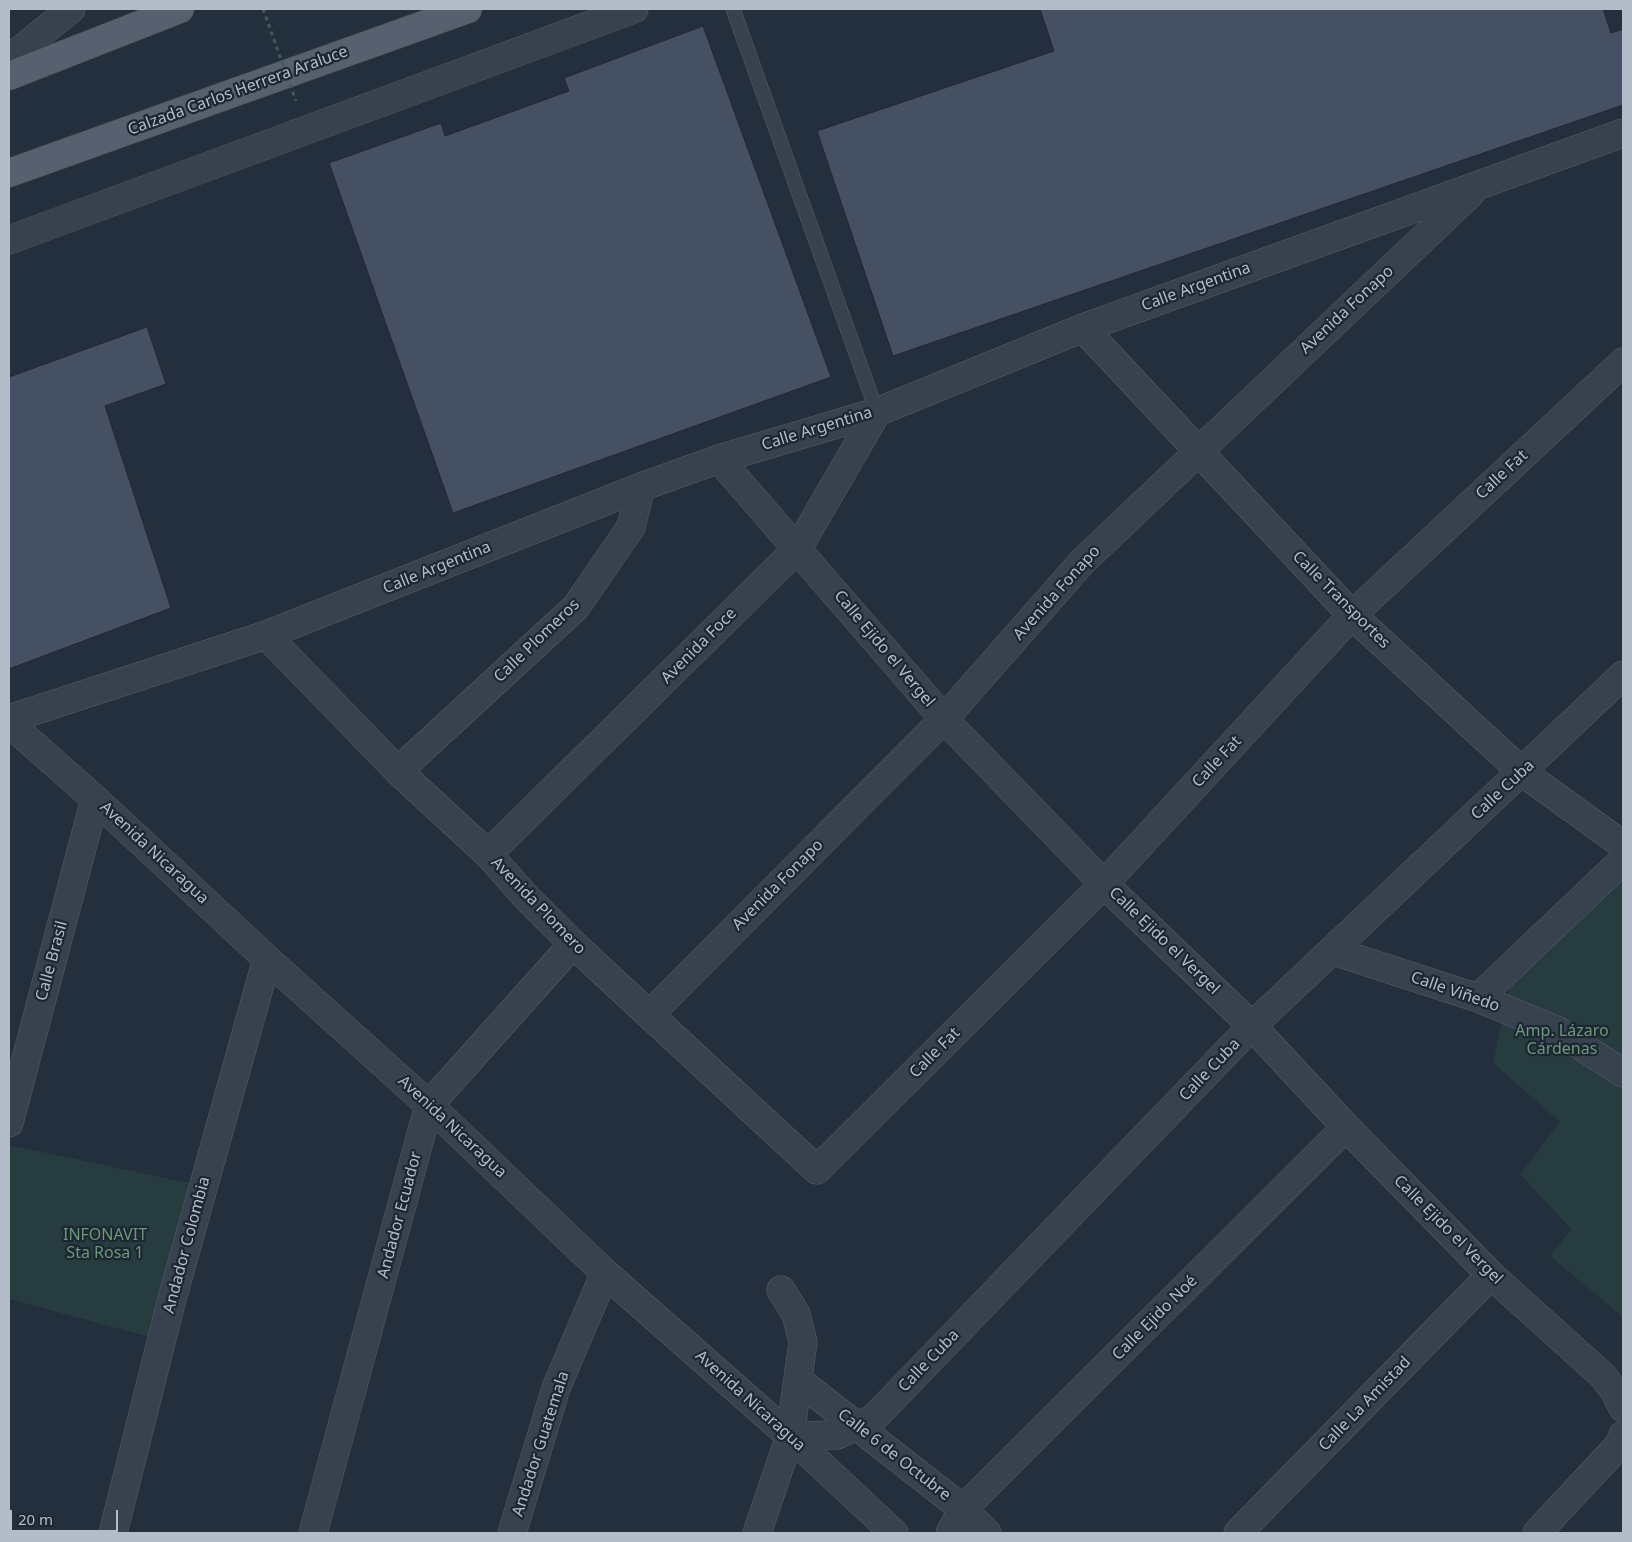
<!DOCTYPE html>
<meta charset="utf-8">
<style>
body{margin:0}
#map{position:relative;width:1632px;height:1542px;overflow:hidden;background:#242f3e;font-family:"Noto Sans",sans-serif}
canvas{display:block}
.frame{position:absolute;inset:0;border:10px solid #b4bcc9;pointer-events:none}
.scale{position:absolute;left:10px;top:1510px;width:108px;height:22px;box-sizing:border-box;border:2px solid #b4bcc9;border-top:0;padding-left:6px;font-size:15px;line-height:18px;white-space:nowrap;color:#b4bcc9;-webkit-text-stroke:4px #1d2633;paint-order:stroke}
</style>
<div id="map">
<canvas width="1632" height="1542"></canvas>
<div class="frame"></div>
<div class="scale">20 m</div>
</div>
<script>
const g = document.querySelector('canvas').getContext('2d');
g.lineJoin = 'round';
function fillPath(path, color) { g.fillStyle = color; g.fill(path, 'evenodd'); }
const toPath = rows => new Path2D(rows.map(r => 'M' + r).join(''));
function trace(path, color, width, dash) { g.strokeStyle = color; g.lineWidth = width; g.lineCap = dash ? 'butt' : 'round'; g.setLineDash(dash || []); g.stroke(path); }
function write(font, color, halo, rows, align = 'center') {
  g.font = font + ' "Noto Sans",sans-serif'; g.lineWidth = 4.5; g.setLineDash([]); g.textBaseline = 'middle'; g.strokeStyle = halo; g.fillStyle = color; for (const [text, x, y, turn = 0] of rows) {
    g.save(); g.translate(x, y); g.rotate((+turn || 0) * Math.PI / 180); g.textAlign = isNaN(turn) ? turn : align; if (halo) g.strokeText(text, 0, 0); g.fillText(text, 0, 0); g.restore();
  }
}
fillPath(toPath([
 [1623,879,1623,1317,1550,1256,1571,1229,1520,1174,1560,1122,1493,1063,1509,988],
 [9,1145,203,1186,161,1340,9,1299]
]), '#263c3f');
const building = toPath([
 [1040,9,1603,9,1611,33,1623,29,1623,105,893,356,817,131,1054,51,1040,9],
 [703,26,831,377,453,513,329,163,441,123,445,136,569,91,564,78,703,26],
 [147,327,166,384,105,406,171,608,9,669,9,377,147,327]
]);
fillPath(building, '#455162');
trace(building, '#1f2835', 1);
const service = toPath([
 [733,9,877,412]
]);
const minor = toPath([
 [1083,328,1352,615,1522,772,1623,845],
 [719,459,944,719,1104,884,1252,1026,1346,1127,1491,1275,1603,1376,1615,1392,1623,1408],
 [266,635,398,771,488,854,526,897,573,944,817,1170,1104,884,1352,615,1623,362],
 [9,719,266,635,641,487,719,459,877,412,1083,328,1623,133],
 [9,723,95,799,267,959,429,1105,605,1273,790,1436,894,1533],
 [398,771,576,607,631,527,641,487],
 [488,854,798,548,877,412],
 [1333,951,1478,998,1558,1031,1623,1073],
 [1478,998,1623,860],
 [650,1014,944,719,1082,562,1470,194],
 [9,1123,95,799],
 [798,1380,963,1509,987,1533],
 [790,1436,837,1435,873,1419,1252,1026,1623,675],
 [113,1533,172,1299,267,959],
 [313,1533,429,1105,573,944],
 [512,1533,556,1388,605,1273],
 [757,1533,790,1436,803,1342,796,1314,781,1290],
 [950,1533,963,1509,1346,1127],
 [1238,1533,1491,1275],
 [1537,1533,1619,1445,1623,1435]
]);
const tertiary = toPath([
 [9,59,71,9],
 [9,240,634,9]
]);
const primary = toPath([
 [9,76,180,9],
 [9,173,468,9]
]);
trace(service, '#565f6c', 15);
trace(minor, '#565f6c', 29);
trace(tertiary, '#565f6c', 29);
trace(primary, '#414a57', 29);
trace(service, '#38414e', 14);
trace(minor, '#38414e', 28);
trace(tertiary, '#38414e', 28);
trace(primary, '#56606e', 28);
trace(toPath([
 [263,9,296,101]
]), '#44595c', 3, [4, 4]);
write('16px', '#b4bcc9', '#1d2633', [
 ["Calzada Carlos Herrera Araluce",238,91,-20],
 ["Calle Argentina",1196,287,-20],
 ["Avenida Fonapo",1347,310,-43],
 ["Calle Argentina",817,429,-17],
 ["Calle Fat",1502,475,-43],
 ["Calle Argentina",437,568,-22],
 ["Avenida Fonapo",1057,593,-48],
 ["Calle Transportes",1341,600,45],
 ["Calle Plomeros",537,641,-44],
 ["Avenida Foce",699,646,-45],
 ["Calle Ejido el Vergel",884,649,50],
 ["Calle Fat",1217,762,-47],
 ["Calle Cuba",1503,790,-43],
 ["Avenida Nicaragua",154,853,43],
 ["Avenida Fonapo",778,885,-45],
 ["Avenida Plomero",538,906,46],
 ["Calle Ejido el Vergel",1164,941,44],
 ["Calle Brasil",52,961,-75],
 ["Calle Viñedo",1455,992,19],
 ["Calle Fat",935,1053,-45],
 ["Calle Cuba",1210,1070,-46],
 ["Avenida Nicaragua",452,1127,43],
 ["Andador Ecuador",400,1215,-75],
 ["Calle Ejido el Vergel",1448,1230,45],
 ["Andador Colombia",187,1245,-75],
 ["Calle Ejido Noé",1155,1318,-45],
 ["Calle Cuba",929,1361,-46],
 ["Avenida Nicaragua",750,1401,42],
 ["Calle La Amistad",1365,1404,-46],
 ["Andador Guatemala",541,1444,-72],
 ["Calle 6 de Octubre",894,1455,38]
]);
write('16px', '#6b9a76', '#1d2633', [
 ["Amp. Lázaro",1562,1031],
 ["Cárdenas",1562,1049],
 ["INFONAVIT",105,1235],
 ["Sta Rosa 1",105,1253]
]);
</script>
